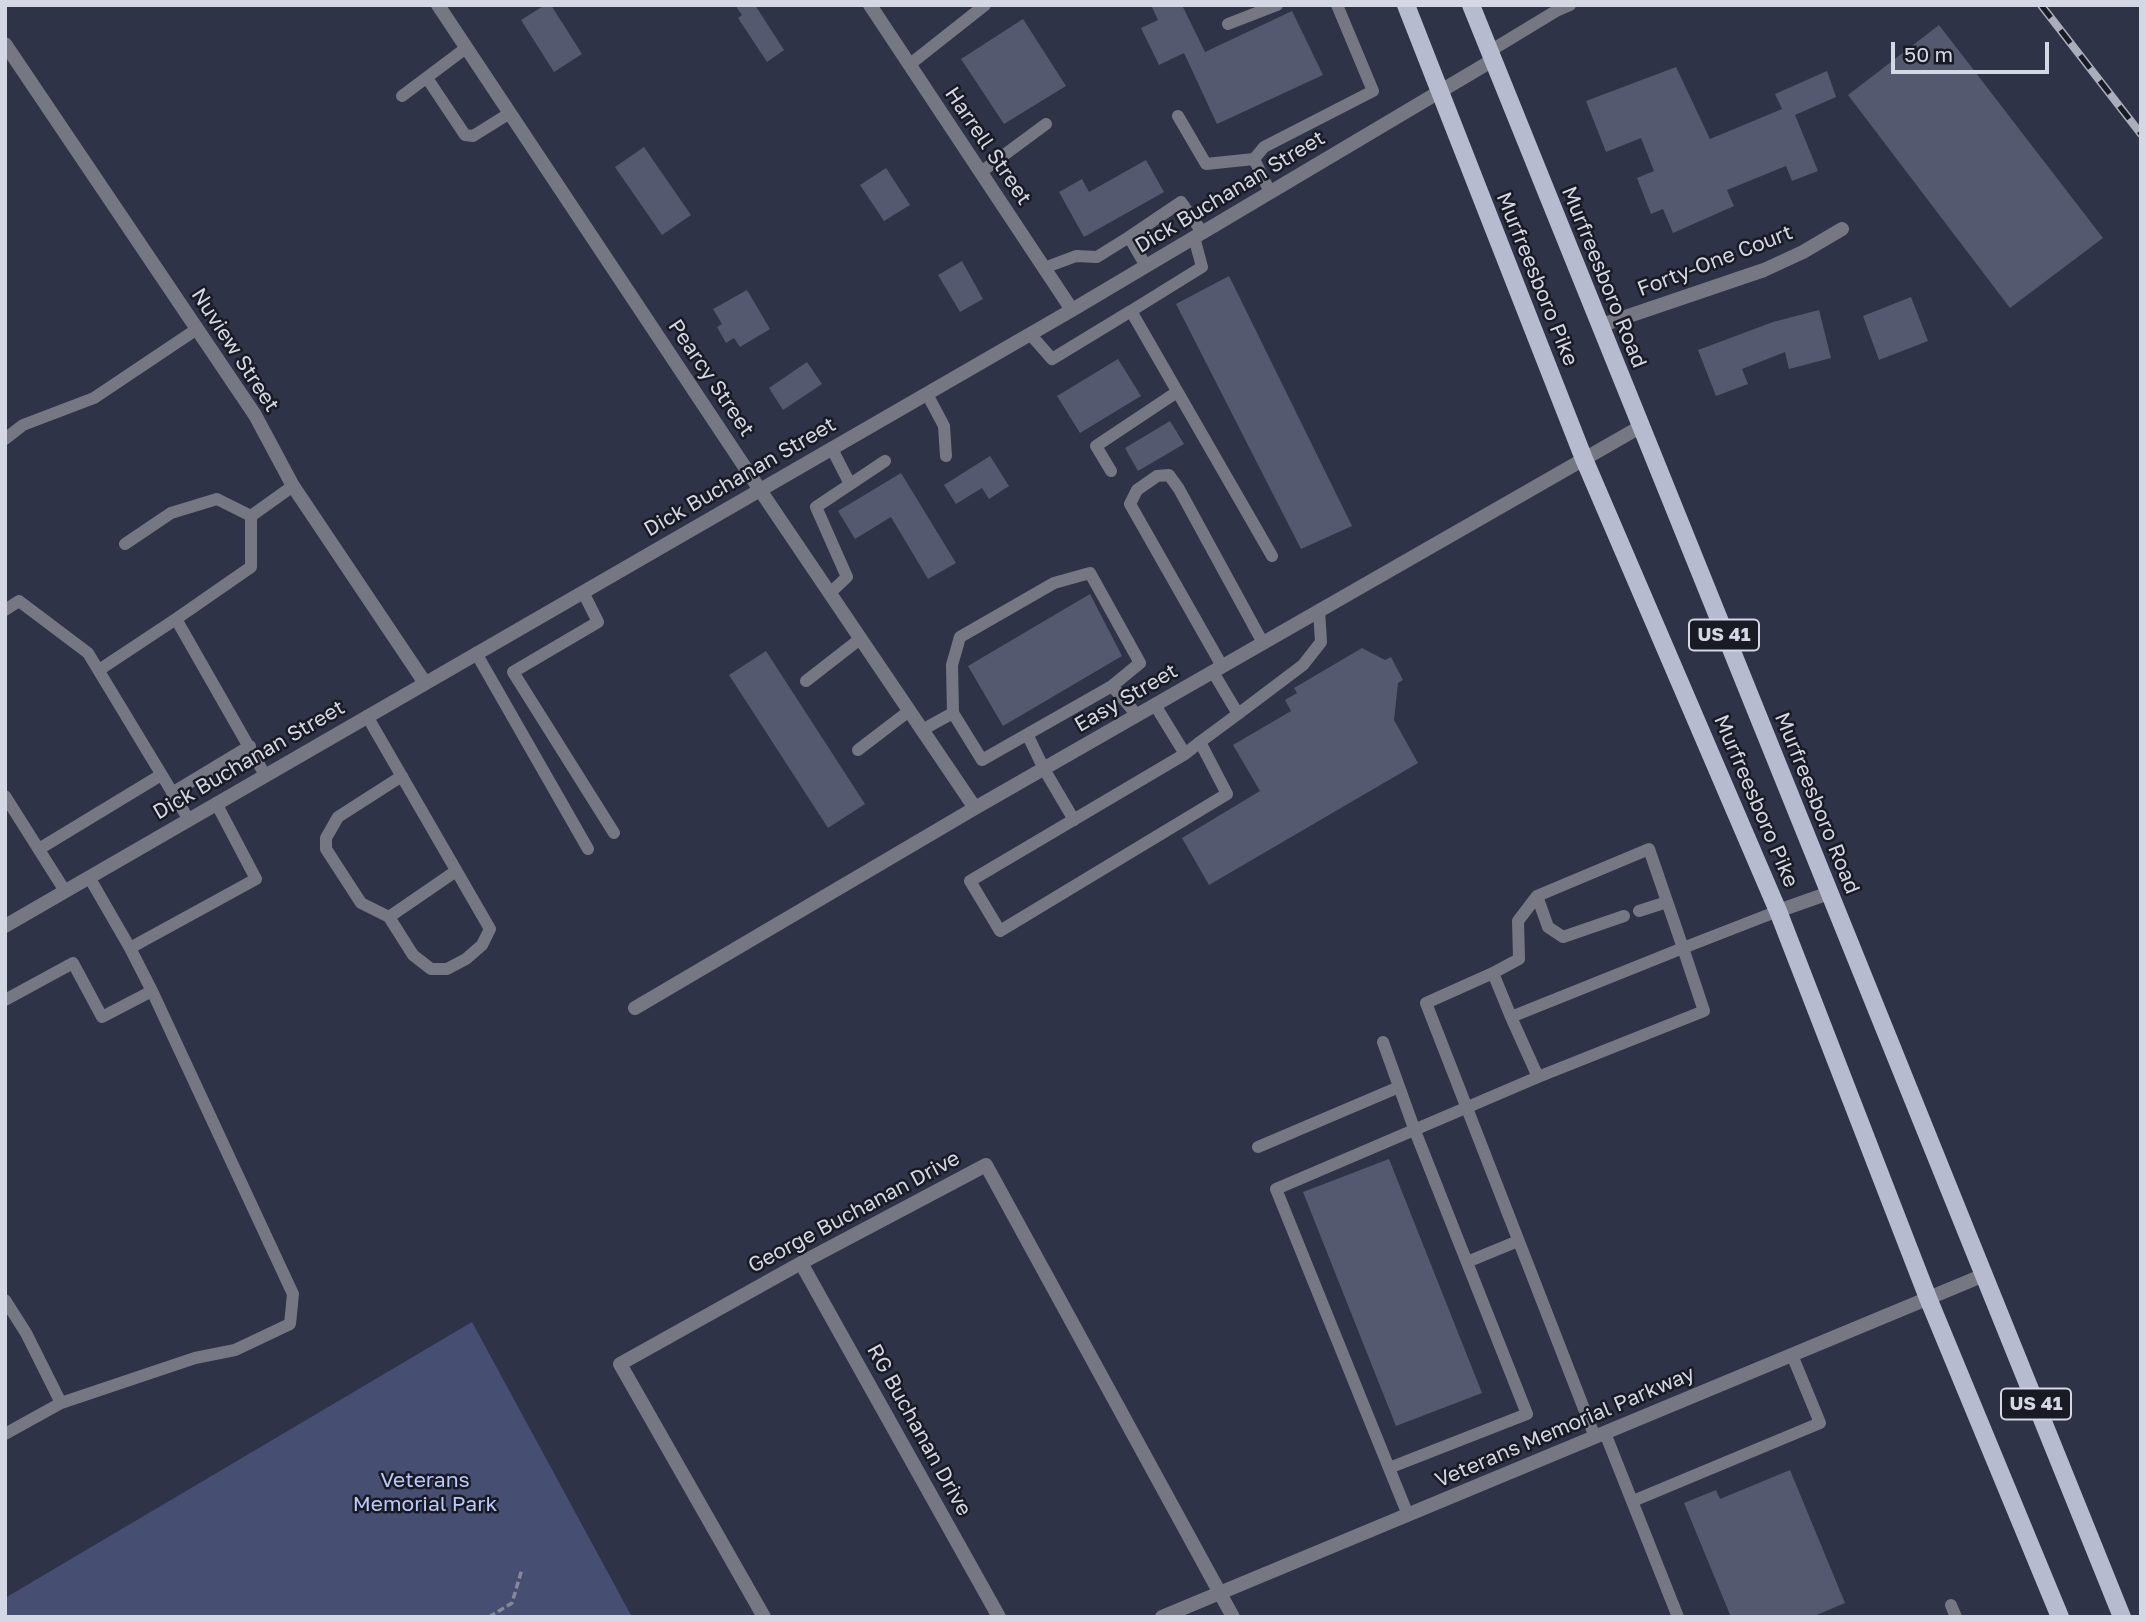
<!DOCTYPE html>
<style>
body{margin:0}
#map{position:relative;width:2146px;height:1622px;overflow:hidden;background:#2e3347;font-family:"Golos Text",sans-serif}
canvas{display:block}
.frame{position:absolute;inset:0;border:7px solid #d4d8e4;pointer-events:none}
.scale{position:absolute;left:1891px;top:42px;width:158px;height:32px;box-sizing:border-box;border:4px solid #d4d8e4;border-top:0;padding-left:9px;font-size:21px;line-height:24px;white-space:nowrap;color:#d4d8e4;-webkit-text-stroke:5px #191b24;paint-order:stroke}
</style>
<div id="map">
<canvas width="2146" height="1622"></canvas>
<div class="frame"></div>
<div class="scale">50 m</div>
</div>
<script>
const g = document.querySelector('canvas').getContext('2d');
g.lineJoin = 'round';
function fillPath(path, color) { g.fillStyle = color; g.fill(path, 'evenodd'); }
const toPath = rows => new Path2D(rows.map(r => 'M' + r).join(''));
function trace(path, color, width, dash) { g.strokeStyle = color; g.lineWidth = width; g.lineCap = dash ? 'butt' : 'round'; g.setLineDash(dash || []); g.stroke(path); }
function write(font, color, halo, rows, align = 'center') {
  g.font = font + ' "Golos Text",sans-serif'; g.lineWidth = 5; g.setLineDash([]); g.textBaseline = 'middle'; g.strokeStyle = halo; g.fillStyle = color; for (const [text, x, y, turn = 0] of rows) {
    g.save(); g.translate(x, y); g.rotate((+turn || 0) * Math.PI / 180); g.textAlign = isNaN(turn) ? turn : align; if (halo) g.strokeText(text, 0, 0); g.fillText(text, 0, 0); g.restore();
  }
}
fillPath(toPath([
 [472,1322,632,1617,5,1617,5,1598]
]), '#464e71');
fillPath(toPath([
 [545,5,551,5,582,54,554,72,521,20],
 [735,5,755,5,784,50,767,62,738,18,742,15],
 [1151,5,1182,5,1205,52,1292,11,1323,75,1217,124,1184,53,1159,65,1141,28,1158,20],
 [1023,19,1066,86,1004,124,961,59],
 [1939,25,2103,238,2010,308,1848,95],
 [1676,67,1710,139,1782,109,1775,94,1827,71,1836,97,1795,115,1818,171,1792,181,1786,166,1727,190,1734,206,1673,233,1663,209,1651,214,1637,178,1654,171,1641,138,1606,152,1586,101],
 [644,147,691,215,662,235,615,167],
 [1146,160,1164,192,1084,237,1059,192,1082,179,1089,192],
 [886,168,910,205,884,221,860,185],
 [962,261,983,299,960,312,938,275],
 [1229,276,1352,526,1301,549,1176,304],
 [747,290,770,329,740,347,734,338,726,343,717,327,722,324,713,309],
 [1911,297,1928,341,1879,360,1863,316],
 [1819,310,1831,358,1789,369,1785,352,1742,369,1748,384,1716,396,1698,350,1773,322],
 [1118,359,1141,396,1080,433,1057,396],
 [807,362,822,384,783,410,769,388],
 [1170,421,1184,444,1138,471,1125,448],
 [990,456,1009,486,989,499,982,488,956,504,944,485],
 [901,473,956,563,928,579,891,517,855,539,838,511],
 [1090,594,1122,656,1003,726,968,666],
 [1362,648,1385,660,1391,657,1403,680,1398,683,1394,720,1418,763,1209,885,1182,838,1260,791,1233,745,1291,711,1285,700,1297,693,1294,688],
 [766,651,865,804,828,828,729,675],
 [1389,1159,1482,1393,1396,1426,1303,1192],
 [1790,1470,1845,1603,1812,1617,1731,1617,1684,1503,1716,1490,1720,1499]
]), '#54596f');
trace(toPath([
 [489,1617,512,1603,522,1569]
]), '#848898', 3.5, [7, 3.5]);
trace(toPath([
 [1228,24,1277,5],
 [1490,51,1556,11,1570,5],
 [909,65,985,5],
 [427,78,465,135,473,136,510,113],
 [402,96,466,48],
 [1178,116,1206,164,1254,159],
 [981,172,1046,124],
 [1270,192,1254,159,1264,147,1373,91,1337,5],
 [1194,237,1202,267,1131,311,1272,556],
 [1146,266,1129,237,1181,202,1202,232],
 [1044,268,1076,256,1097,257,1129,237],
 [1030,334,1052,359,1131,311],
 [927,394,944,426,946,456],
 [5,439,23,425,94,398,197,329],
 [832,449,850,484],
 [1111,471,1096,446,1177,392],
 [125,544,171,513,217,499,251,516],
 [583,592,598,622,513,672,614,833],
 [830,593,847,577,816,507,885,461],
 [5,610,19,601,88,653,189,820],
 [476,653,588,849],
 [1222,666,1130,504,1137,490,1157,476,1169,475,1179,489,1263,643],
 [99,670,176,619],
 [1213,672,1238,714],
 [806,681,860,639],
 [1112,686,1137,715],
 [1155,705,1185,754],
 [367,716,490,929,482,945,466,959,447,969,431,969,413,955,389,917,456,871],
 [922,730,953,713,982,760,1112,686,1140,663,1090,573,1054,583,960,637,952,665,953,713],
 [1028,736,1044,769,1074,820],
 [1200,742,1227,794,1000,931,970,881,1185,754,1200,742,1238,714,1303,665,1321,642,1319,611],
 [858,750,909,711],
 [265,775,176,619,251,567,251,516,293,486],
 [172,793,250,746],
 [5,796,65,891],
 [39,849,161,775],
 [89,877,130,948,256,879,216,803],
 [1537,896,1548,927,1563,937,1624,916],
 [1639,911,1667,902],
 [389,917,361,903,326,849,326,838,338,817,402,776],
 [1493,973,1426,1003,1595,1437],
 [5,1000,73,963,102,1017,152,991,130,948],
 [1511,1017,1493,973,1519,959,1518,921,1537,896,1649,849,1683,948,1778,911],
 [1383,1042,1415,1131,1527,1414,1389,1468],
 [1258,1147,1399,1087],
 [1467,1262,1518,1241],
 [5,1300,26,1333,61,1403,5,1434],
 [61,1403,195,1358,235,1350,290,1324,293,1294,152,991],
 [1605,1433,1678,1617],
 [1633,1501,1820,1423,1792,1355],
 [1408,1515,1276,1189,1538,1077,1704,1011,1683,948,1511,1017,1538,1077],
 [1951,1605,1956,1617]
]), '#757882', 12);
trace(toPath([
 [438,5,760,490,975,808],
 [870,5,1072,310],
 [5,44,255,415,293,486,425,683],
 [1599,326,1764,270,1803,252,1842,229],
 [1778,911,1829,893],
 [5,926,1072,310,1493,60],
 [635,1008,975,808,1640,427],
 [801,1263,999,1617],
 [764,1617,620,1364,801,1263,986,1165,1233,1617],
 [1162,1617,1984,1275]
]), '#757882', 14);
trace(toPath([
 [1406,5,1584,459,1778,911,1928,1298,2060,1617],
 [1471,5,2122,1617]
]), '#b6bbd0', 18);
const rail = toPath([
 [2041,5,2141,134]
]);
trace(rail, '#aaaebc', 8);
trace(rail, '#191b24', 5, [16]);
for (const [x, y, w] of [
 [1724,635,70],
 [2036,1404,70]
]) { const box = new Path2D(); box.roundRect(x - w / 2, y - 15.5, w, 31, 5); g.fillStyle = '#191b24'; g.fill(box); trace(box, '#d4d8e4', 2); }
write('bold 19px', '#d4d8e4', null, [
 ["US 41",1724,635],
 ["US 41",2036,1404]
]);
write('21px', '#d4d8e4', '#191b24', [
 ["Harrell Street",988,146,56],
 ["Dick Buchanan Street",1230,192,-31],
 ["Forty-One Court",1715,261,-21],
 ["Murfreesboro Road",1604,277,68],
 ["Murfreesboro Pike",1537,279,68],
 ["Nuview Street",235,350,57],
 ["Pearcy Street",711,378,56],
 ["Dick Buchanan Street",740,477,-30],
 ["Easy Street",1126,698,-30],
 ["Dick Buchanan Street",249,760,-30],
 ["Murfreesboro Pike",1756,801,67],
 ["Murfreesboro Road",1817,803,68],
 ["George Buchanan Drive",854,1212,-28],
 ["Veterans Memorial Parkway",1565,1427,-23],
 ["RG Buchanan Drive",919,1430,61]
]);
write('21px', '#bbc8fc', '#191b24', [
 ["Veterans",425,1480],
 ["Memorial Park",425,1504]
]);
</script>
